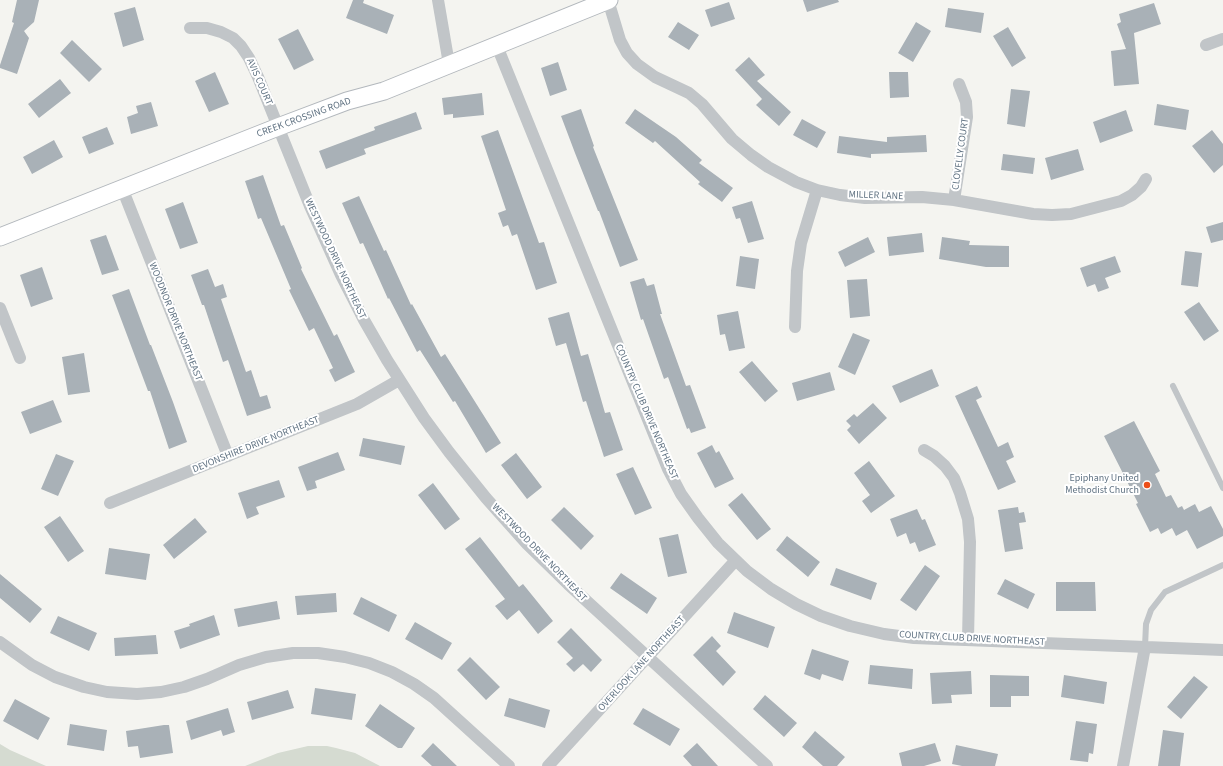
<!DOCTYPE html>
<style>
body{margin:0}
canvas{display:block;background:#f4f4f0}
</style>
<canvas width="1223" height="766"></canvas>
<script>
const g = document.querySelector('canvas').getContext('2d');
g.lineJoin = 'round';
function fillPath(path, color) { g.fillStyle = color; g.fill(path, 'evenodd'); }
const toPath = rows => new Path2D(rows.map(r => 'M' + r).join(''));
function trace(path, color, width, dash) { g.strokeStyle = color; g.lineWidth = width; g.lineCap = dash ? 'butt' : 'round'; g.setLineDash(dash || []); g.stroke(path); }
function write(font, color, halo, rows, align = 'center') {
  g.font = font + ' "Source Sans 3",sans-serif'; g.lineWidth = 4; g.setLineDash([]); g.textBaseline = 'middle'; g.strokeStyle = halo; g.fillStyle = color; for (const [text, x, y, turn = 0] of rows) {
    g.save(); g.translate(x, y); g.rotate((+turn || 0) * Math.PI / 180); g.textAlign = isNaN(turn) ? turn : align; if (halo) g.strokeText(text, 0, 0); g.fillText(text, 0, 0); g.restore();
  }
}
fillPath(toPath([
 [0,744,10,750,46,766,0,766],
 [308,746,327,746,336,748,355,753,380,766,245,766,278,753]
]), '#d5dbd1');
fillPath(toPath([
 [17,0,39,0,34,22,24,31,29,38,17,74,0,68,0,65,14,23,12,22],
 [353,0,364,0,363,3,394,15,387,34,346,18],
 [803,0,838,0,839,2,807,12],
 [729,2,735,19,711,27,705,10],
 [1154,3,1161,24,1134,33,1139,84,1114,86,1111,51,1126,49,1117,24,1121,22,1119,14],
 [135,7,144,40,123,47,114,13],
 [948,8,984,13,981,33,945,27],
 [678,22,699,35,689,50,668,37],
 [916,22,931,31,913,62,898,53],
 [1008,27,1026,58,1012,67,993,36],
 [298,29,314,60,294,70,278,39],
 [72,40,102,69,89,82,60,53],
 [749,57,765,75,757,81,791,112,779,126,756,105,762,99,735,70],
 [558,62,567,90,550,96,541,68],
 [215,72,229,104,209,112,195,81],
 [889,72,908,72,909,97,890,98],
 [60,79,71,93,39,118,28,104],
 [1011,89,1030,91,1025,127,1007,124],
 [482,93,484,115,453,118,453,114,444,115,442,98],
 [151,102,158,126,131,134,127,117,138,113,136,106],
 [1157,104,1189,110,1186,130,1154,125],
 [581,109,594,146,593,147,638,260,620,267,599,211,598,211,575,153,561,116],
 [635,109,676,137,702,160,699,163,733,188,722,202,698,184,700,182,655,141,653,143,625,123],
 [1126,110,1133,131,1100,143,1093,122],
 [416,112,422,129,364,149,366,154,326,169,319,151,375,130,374,127],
 [802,119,826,132,817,148,793,135],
 [107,127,114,144,89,154,82,137],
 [498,130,539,243,544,242,557,283,536,290,517,234,512,236,508,225,503,227,498,213,506,210,481,136],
 [1212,130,1223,144,1223,165,1214,173,1192,146],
 [926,135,927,152,871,154,871,158,837,153,839,136,887,142,887,137],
 [54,140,63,157,32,174,23,157],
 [1078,149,1084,170,1051,180,1045,158],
 [1003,154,1035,158,1033,174,1001,170],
 [263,175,281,226,284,225,302,268,301,269,334,336,337,334,355,372,335,382,329,370,333,368,314,328,309,331,289,290,291,289,261,218,258,219,245,181],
 [359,196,384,251,386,250,411,305,412,304,441,357,445,354,501,443,486,453,455,401,453,402,420,350,417,352,389,298,388,299,363,243,360,244,342,203],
 [752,201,764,239,748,243,740,218,736,219,732,207],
 [183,202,198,243,180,249,165,209],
 [1223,222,1223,240,1211,243,1206,227],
 [922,233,924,252,889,256,887,237],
 [106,235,119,270,102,275,90,240],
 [868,237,875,252,845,267,838,252],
 [942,237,970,241,969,245,1009,246,1009,267,986,267,939,259],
 [1185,251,1202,253,1198,287,1181,285],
 [740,256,759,259,755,289,736,286],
 [1115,256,1121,272,1105,278,1109,288,1098,292,1095,284,1087,287,1080,268],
 [42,267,53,299,31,307,20,275],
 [208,269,215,287,223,284,227,297,221,299,246,372,251,370,260,397,267,395,271,408,247,416,228,360,223,362,204,305,202,305,191,275],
 [644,278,647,286,654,284,662,314,660,314,686,386,690,385,706,428,691,433,689,428,687,429,668,377,664,379,643,319,641,320,630,282],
 [867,279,870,316,850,318,847,280],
 [129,289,150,345,151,345,173,402,187,442,169,449,150,391,148,391,112,295],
 [1199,302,1219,331,1204,341,1184,312],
 [738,311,745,348,729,351,725,334,720,335,717,315],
 [569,312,581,356,588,354,605,413,610,412,623,450,604,457,586,401,583,402,566,343,556,346,548,318],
 [853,333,870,340,855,375,838,367],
 [84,353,90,392,68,395,62,357],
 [752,361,778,391,765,402,739,372],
 [932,369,939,386,900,403,892,386],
 [830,372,835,390,797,401,792,383],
 [977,386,982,397,976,400,998,447,1008,442,1014,457,1006,461,1016,482,998,490,955,396],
 [53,400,62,422,30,434,21,412],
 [873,403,887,418,859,444,847,430,851,426,846,421,854,414,857,417],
 [1134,421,1160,471,1155,474,1166,497,1171,495,1178,508,1182,506,1184,510,1195,504,1199,512,1211,506,1223,529,1223,536,1197,549,1187,530,1176,536,1172,528,1161,534,1158,528,1150,532,1136,504,1138,503,1104,436],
 [363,438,405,446,401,465,359,456],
 [712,445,716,453,719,451,734,479,715,488,697,453],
 [338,452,345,470,315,481,317,488,307,491,298,467],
 [516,453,542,487,527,499,501,465],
 [56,454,74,461,58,496,41,489],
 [869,461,895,496,871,513,862,501,870,495,854,473],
 [633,467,652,508,635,515,616,474],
 [279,480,285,497,256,507,259,514,247,519,238,493],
 [433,483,460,519,445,530,418,495],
 [742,493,771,529,757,540,728,505],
 [564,507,594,536,581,550,551,520],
 [1018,507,1019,513,1024,512,1026,522,1019,523,1023,549,1005,552,998,510],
 [917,509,922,520,925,519,936,545,919,552,915,542,910,544,906,533,897,537,890,519],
 [60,516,84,551,68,562,44,527],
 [195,518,207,532,174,559,163,545],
 [678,534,687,573,668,577,659,538],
 [787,536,820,562,808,577,776,550],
 [480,537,519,587,523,584,553,621,538,634,519,610,507,620,495,606,505,599,465,549],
 [109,548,150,554,146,580,105,574],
 [925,565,940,576,916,611,900,600],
 [836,568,877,583,871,600,830,585],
 [621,573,657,598,647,614,610,588],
 [0,574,42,609,30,623,0,598],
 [1005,579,1035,594,1028,609,997,594],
 [1056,582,1095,582,1096,611,1056,611],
 [336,593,337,612,297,615,295,596],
 [361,597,397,615,389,632,353,614],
 [277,601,280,619,238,627,234,609],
 [734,612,775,627,768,648,727,633],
 [214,615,220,635,180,649,174,631,190,626,189,624],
 [58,616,97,633,89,651,50,633],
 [415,622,452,643,442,660,405,639],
 [571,628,602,660,591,672,583,664,574,672,566,664,573,658,557,642],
 [156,635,158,654,115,656,114,638],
 [712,636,721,646,716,651,736,672,723,686,693,655],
 [812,649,849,661,843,681,822,674,820,680,804,674],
 [470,657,500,687,486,700,457,670],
 [870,665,913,669,912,689,868,684],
 [971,671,972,694,951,695,952,703,932,704,930,673],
 [990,675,1029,676,1029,696,1011,696,1011,707,990,707],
 [1064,675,1107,682,1104,704,1061,697],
 [1194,676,1208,687,1181,719,1167,707],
 [315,688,356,694,352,720,311,714],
 [288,690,294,708,252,720,247,702],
 [765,695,797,723,784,737,753,709],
 [509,698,550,710,545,728,504,716],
 [15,699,50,718,38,740,3,721],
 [380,704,415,728,402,748,398,748,365,726],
 [228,708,235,732,223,736,221,730,191,740,186,721],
 [643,708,680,729,670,746,633,724],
 [1076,721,1097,724,1093,754,1089,753,1088,762,1070,760],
 [70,724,107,730,104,751,67,745],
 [164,725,169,725,173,753,140,758,138,746,128,747,126,731],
 [1163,730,1184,733,1180,766,1158,766],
 [815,731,845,757,837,766,823,766,802,747],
 [433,743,457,766,432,766,421,756],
 [697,743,718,766,692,766,683,756],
 [935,743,941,761,924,766,902,766,899,753],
 [956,745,998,754,995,766,962,766,952,764]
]), '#a9b1b7');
const secondary = toPath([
 [0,237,278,127,347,101,384,91,609,0]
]);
trace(secondary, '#b3b8bd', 19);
trace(toPath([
 [1173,386,1223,488],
 [1145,647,1146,624,1151,610,1165,592,1223,565]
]), '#c1c5c8', 6);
trace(toPath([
 [438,0,449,64],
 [608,0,620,40,627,53,637,64,655,77,689,93,702,104,732,139,751,155,768,167,796,182,817,190,840,195,865,198,922,197,954,200,1033,214,1052,215,1071,214,1121,201,1132,195,1141,187,1146,179],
 [190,28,207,28,221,32,233,38,241,46,249,58,258,77,310,206,341,275,364,320,387,360,424,418,449,452,486,498,527,544,568,584,767,766],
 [1206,45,1223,39],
 [497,46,668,469,681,494,698,518,718,543,747,571,771,589,796,604,821,616,850,626,884,634,914,638,1223,650],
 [122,188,228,456],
 [954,200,967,117,966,102,959,84],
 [0,308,20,358],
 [795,327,797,271,801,243,817,190],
 [924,450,934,456,945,466,954,478,960,493,968,519,970,542,968,640],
 [110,503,357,404,399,380],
 [0,642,32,665,55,677,84,687,107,692,137,694,161,692,184,687,207,679,239,665,266,657,293,653,318,653,345,657,369,663,392,672,414,684,434,698,509,766],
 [548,766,735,561],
 [1123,766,1145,647]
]), '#c1c5c8', 12);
trace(secondary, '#fff', 17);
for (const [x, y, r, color] of [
 [1147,485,4,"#ec4e18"]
]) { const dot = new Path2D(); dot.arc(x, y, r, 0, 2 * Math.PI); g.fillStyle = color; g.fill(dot); trace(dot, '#fff', 1.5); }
write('10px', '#617383', '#fff', [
 ["AVIS COURT",259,82,66],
 ["CREEK CROSSING ROAD",304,118,-20],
 ["CLOVELLY COURT",961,154,-82],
 ["MILLER LANE",876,196,2],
 ["WESTWOOD DRIVE NORTHEAST",335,259,65],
 ["WOODNOR DRIVE NORTHEAST",175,322,68],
 ["COUNTRY CLUB DRIVE NORTHEAST",646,412,67],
 ["DEVONSHIRE DRIVE NORTHEAST",256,445,-22],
 ["WESTWOOD DRIVE NORTHEAST",539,553,46],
 ["COUNTRY CLUB DRIVE NORTHEAST",972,639,3],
 ["OVERLOOK LANE NORTHEAST",642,664,-48]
]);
write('10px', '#617383', '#fff', [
 ["Epiphany United",1139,479],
 ["Methodist Church",1139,491]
], 'right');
</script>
